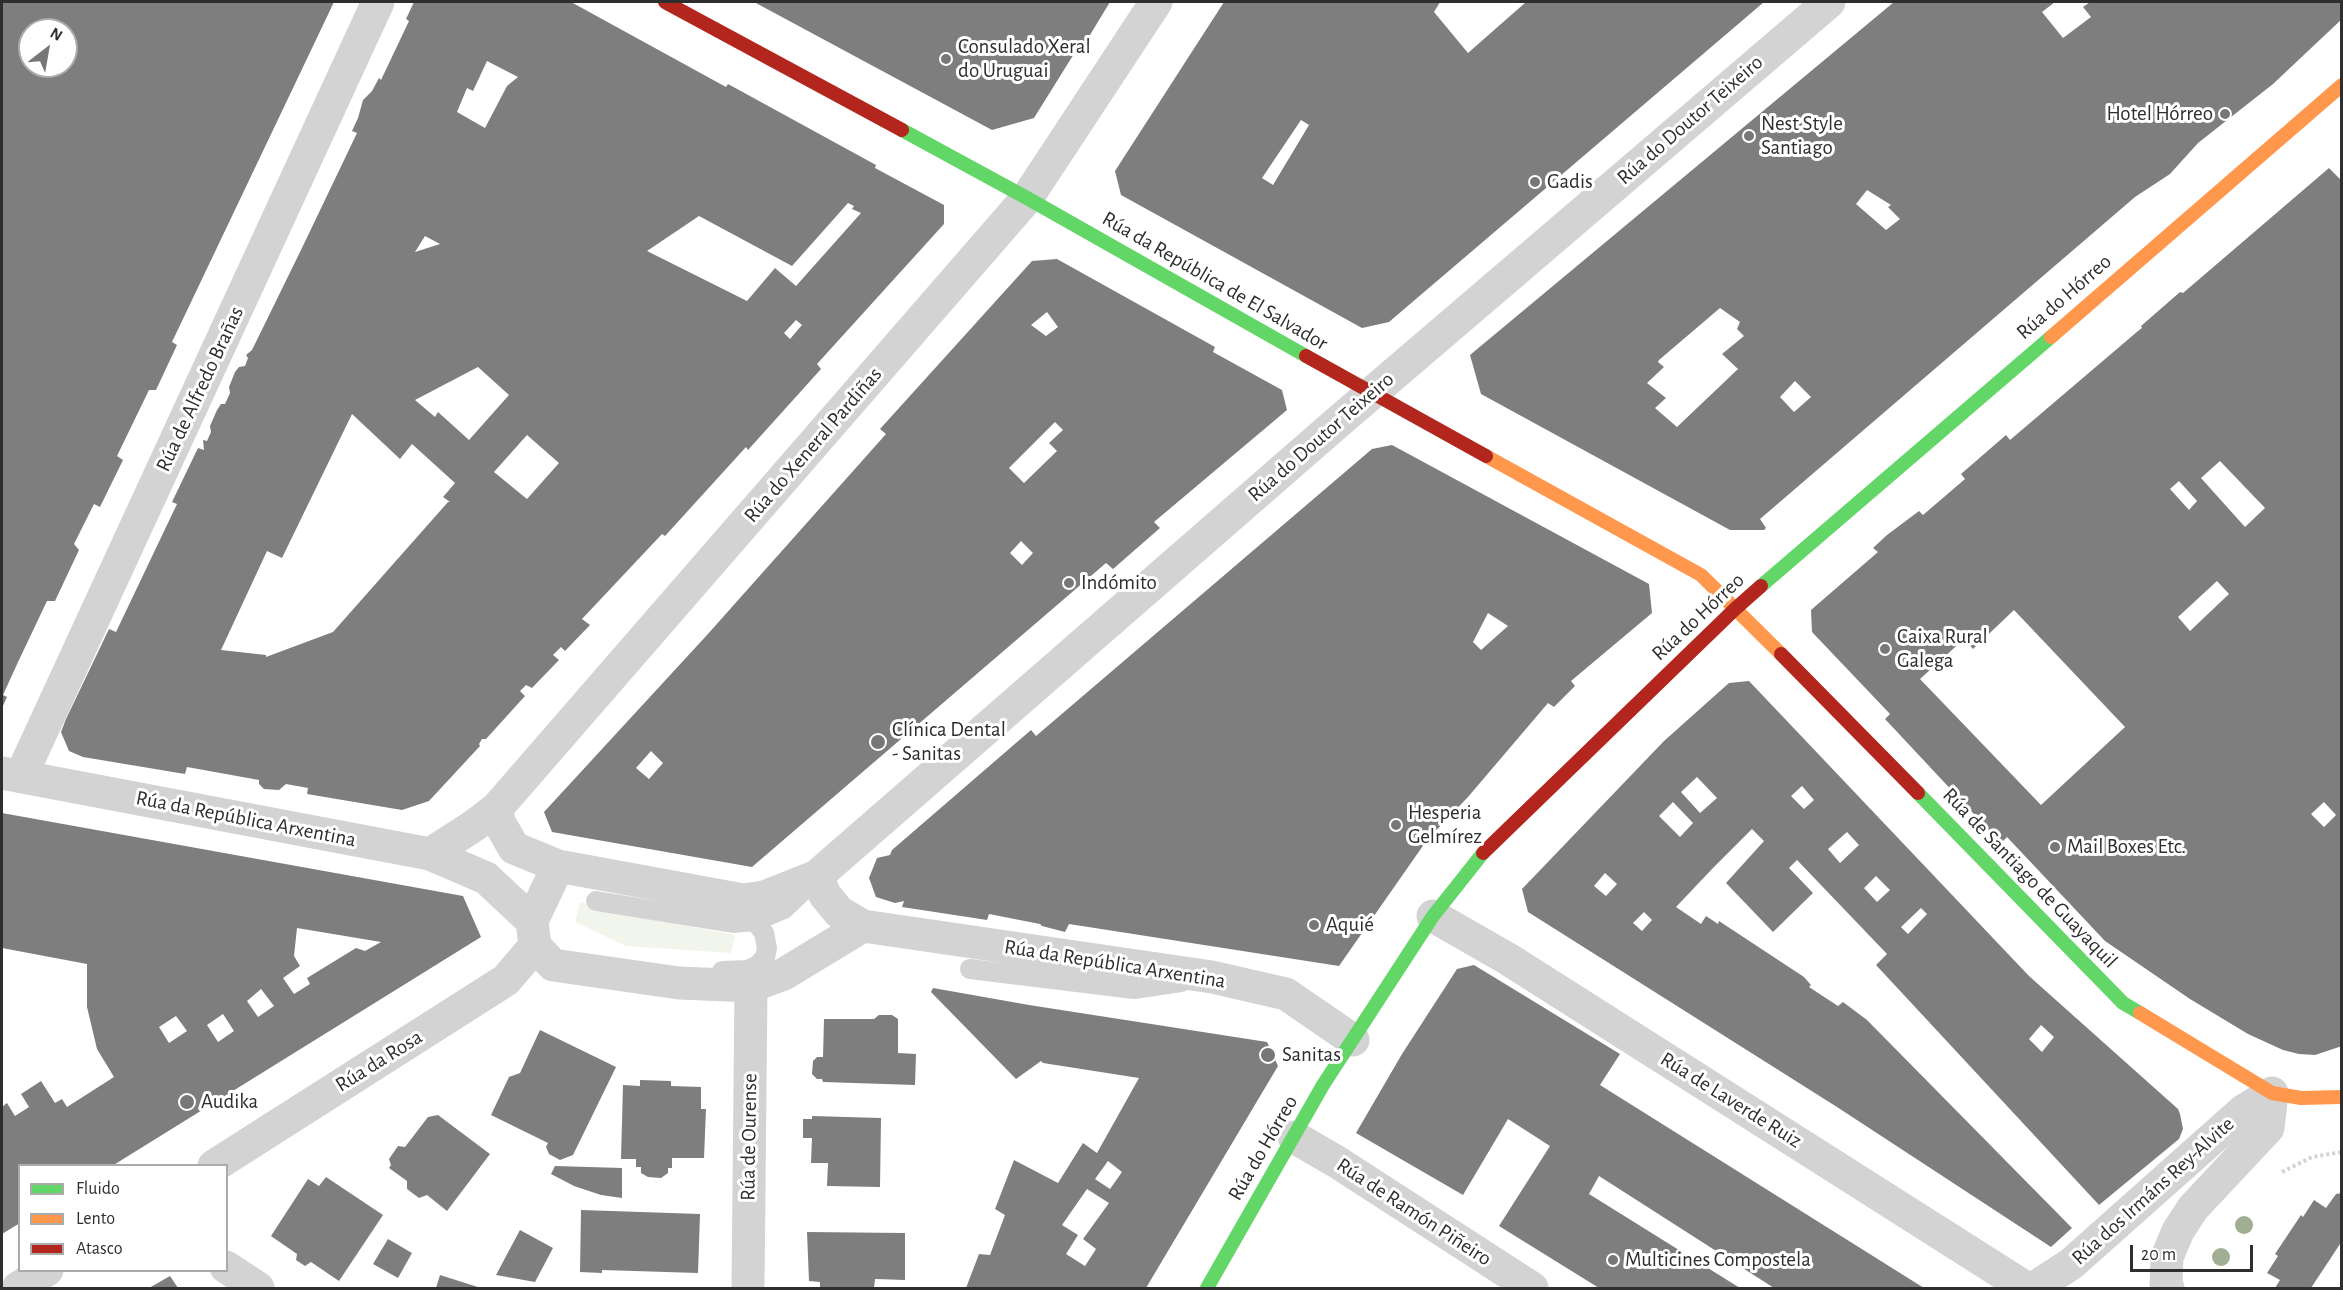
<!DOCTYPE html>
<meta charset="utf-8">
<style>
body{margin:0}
#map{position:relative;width:2343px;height:1290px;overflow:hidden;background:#fff;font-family:"Alegreya Sans",sans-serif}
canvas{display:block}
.frame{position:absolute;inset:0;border:3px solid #2e2e2e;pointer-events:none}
.legend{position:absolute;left:18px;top:1164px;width:210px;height:108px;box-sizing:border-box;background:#fff;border:2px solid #ababab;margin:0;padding:8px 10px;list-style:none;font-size:18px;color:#2e2e2e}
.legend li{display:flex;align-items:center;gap:12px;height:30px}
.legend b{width:30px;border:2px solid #ababab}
.north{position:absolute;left:18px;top:18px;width:60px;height:60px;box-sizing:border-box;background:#fff;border:2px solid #ababab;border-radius:50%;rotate:31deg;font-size:16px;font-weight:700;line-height:24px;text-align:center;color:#2e2e2e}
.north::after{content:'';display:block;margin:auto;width:21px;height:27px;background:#777;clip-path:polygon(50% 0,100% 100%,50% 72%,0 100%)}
.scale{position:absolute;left:2130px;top:1245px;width:123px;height:27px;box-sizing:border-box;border:3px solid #2e2e2e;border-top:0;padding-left:8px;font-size:18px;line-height:21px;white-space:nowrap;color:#2e2e2e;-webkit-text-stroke:4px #fff;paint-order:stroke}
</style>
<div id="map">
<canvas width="2343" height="1290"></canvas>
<div class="frame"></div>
<ul class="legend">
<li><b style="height:8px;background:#63d668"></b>Fluido</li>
<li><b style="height:8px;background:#ff974d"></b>Lento</li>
<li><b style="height:8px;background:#b3261e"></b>Atasco</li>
</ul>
<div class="north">N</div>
<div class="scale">20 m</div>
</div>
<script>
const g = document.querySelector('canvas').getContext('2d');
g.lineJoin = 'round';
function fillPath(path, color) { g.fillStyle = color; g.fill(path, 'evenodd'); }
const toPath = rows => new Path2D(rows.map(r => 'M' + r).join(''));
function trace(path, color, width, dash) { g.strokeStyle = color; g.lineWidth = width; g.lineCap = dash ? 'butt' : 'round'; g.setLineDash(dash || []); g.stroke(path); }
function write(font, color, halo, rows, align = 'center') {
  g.font = font + ' "Alegreya Sans",sans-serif'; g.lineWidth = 6; g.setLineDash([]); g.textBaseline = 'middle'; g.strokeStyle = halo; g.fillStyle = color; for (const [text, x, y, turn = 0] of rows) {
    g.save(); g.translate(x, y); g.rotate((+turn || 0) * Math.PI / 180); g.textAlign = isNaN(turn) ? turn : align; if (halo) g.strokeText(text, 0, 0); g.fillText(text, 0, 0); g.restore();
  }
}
fillPath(toPath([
 [580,902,613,912,735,935,731,953,626,946,575,922]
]), '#f1f5eb');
fillPath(toPath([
 [2,2,334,2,172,342,177,345,156,390,149,390,117,456,123,460,100,507,94,504,74,544,79,550,55,601,47,601,19,660,3,695,7,697,2,708],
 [30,30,66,30,66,66,30,66],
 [414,2,571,2,726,87,728,84,876,165,875,168,944,205,944,224,817,364,821,369,748,450,746,447,665,536,662,534,582,619,590,625,565,651,561,647,553,655,559,660,532,688,526,685,520,691,525,696,486,739,482,739,479,744,480,746,429,801,402,810,307,794,308,788,286,784,279,790,264,789,259,784,259,780,187,767,185,774,83,757,69,751,61,732,66,719,109,629,116,632,177,504,172,502,198,448,204,450,203,440,207,441,211,432,210,426,217,410,221,404,225,404,230,393,229,387,235,372,239,367,245,366,248,358,246,355,252,350,301,250,357,133,352,131,358,118,363,100,372,91,379,78,381,80,409,21,406,19],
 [487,61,518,77,507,86,485,128,457,112,467,88,473,91],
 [848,203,854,206,852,209,861,213,796,286,775,268,747,301,647,251,699,216,792,266],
 [425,236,440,244,415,252],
 [796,320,802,325,790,339,784,333],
 [478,367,509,395,469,440,438,412,435,417,415,400],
 [352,414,400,459,412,444,455,483,443,497,450,502,448,502,333,632,266,657,266,655,221,650,267,551,282,558],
 [527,435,559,463,527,499,494,472],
 [754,2,1110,2,1079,53,1076,51,1072,57,1034,118,992,130],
 [1224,2,1440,2,1434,12,1468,53,1526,2,1764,2,1389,322,1362,328,1121,195,1115,171],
 [1301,120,1309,125,1273,185,1262,178],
 [1894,2,2055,2,2042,12,2063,38,2091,17,2083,7,2090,2,2342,2,2342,19,2273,84,2198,143,2170,174,2135,197,1760,519,1766,528,1764,530,1730,530,1481,394,1470,355],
 [1867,190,1891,205,1888,207,1900,219,1886,230,1856,204],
 [1720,308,1740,322,1737,329,1744,336,1722,354,1738,369,1677,427,1655,408,1666,398,1647,383,1664,367,1658,362,1659,360],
 [1795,381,1811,397,1794,412,1780,397],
 [2329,168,2342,181,2342,1046,2315,1055,2299,1054,2283,1050,2248,1034,2190,999,2105,941,2007,837,2001,843,1885,719,1890,714,1812,632,1811,610,1878,552,1873,548,1887,535,1919,511,1923,515,1965,479,1961,474,2006,435,2010,440,2138,331,2142,328,2141,326,2180,292,2183,293],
 [2220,461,2265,508,2245,527,2201,478],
 [2179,481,2197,501,2189,510,2170,489],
 [2217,581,2229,594,2190,631,2178,617],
 [2014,610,2125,727,2041,805,1920,679,1964,639,1973,649],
 [2324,802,2336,815,2324,827,2311,814],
 [1057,259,1215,347,1213,352,1282,390,1287,410,1154,522,1160,528,1113,569,1106,563,752,867,552,832,544,812,707,635,886,434,880,429,1032,261],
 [1047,312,1058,327,1046,336,1031,325],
 [1055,422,1063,430,1049,443,1057,451,1024,483,1009,468],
 [1021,541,1033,553,1022,565,1010,553],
 [651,751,663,763,649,779,636,768],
 [1392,445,1649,584,1652,613,1571,681,1575,686,1554,707,1548,703,1468,797,1427,840,1339,966,1069,924,1065,932,1042,926,1040,924,989,914,987,920,902,907,904,901,895,903,876,897,869,878,877,858,890,855,892,850,1031,730,1036,736,1372,449],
 [1488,613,1508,626,1481,650,1473,642],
 [1749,681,2029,976,2178,1109,2180,1114,2183,1129,2179,1139,2099,1205,1876,965,1887,954,1797,860,1789,868,1813,893,1773,932,1726,883,1764,841,1752,829,1712,869,1676,907,1701,924,1706,916,1718,924,1719,921,1804,977,1811,985,1809,987,1838,1006,1843,1002,1867,1020,2072,1228,2051,1247,1837,1107,1528,912,1522,889,1664,741,1729,683],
 [1697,777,1717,798,1700,813,1681,792],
 [1802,786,1814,800,1804,809,1791,796],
 [1673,802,1693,823,1680,837,1659,816],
 [1847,832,1859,845,1840,863,1828,849],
 [1605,873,1617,884,1606,896,1594,886],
 [1876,876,1890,890,1877,902,1864,888],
 [1921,908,1927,914,1908,934,1901,927],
 [1644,912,1652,920,1642,931,1633,923],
 [2041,1025,2054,1037,2042,1052,2029,1039],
 [2,813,463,896,481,937,112,1166,20,1166,20,1223,2,1234,2,1107,7,1103,15,1116,29,1107,21,1094,41,1081,55,1103,62,1099,67,1107,114,1077,97,1049,87,1007,87,964,2,948],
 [297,928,381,942,365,951,356,948,307,978,310,984,294,994,283,978,300,966,294,956],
 [261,989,274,1006,258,1017,247,1001],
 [223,1014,234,1031,218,1042,207,1025],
 [176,1016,187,1031,169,1043,159,1027],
 [1474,965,1620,1054,1600,1085,1924,1288,1774,1288,1599,1176,1589,1194,1740,1288,1599,1288,1499,1226,1550,1146,1508,1119,1463,1195,1356,1133,1402,1054,1457,969],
 [933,988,1029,1005,1267,1042,1278,1066,1146,1288,966,1288,979,1254,990,1255,1005,1215,995,1209,1014,1160,1058,1183,1083,1143,1097,1153,1139,1078,1043,1063,1041,1061,1016,1079,931,992],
 [1108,1161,1122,1172,1110,1189,1095,1179],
 [1087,1189,1109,1203,1083,1239,1096,1249,1085,1266,1066,1254,1078,1235,1062,1225],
 [879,1015,892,1015,898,1019,898,1053,916,1054,915,1085,823,1082,822,1079,817,1079,812,1074,813,1061,817,1057,823,1057,824,1019,874,1019],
 [540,1030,616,1067,573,1155,560,1160,549,1154,546,1147,548,1143,491,1115,509,1077,520,1073],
 [640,1080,671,1081,671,1086,701,1087,701,1109,706,1109,704,1158,672,1158,672,1168,668,1168,668,1173,661,1178,648,1177,641,1173,641,1167,636,1167,636,1159,621,1159,623,1085,640,1086],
 [438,1115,490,1154,447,1211,427,1195,419,1198,407,1189,407,1181,389,1168,391,1165,389,1159,398,1146,405,1147,428,1117],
 [812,1116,881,1118,880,1187,827,1186,828,1163,811,1163,812,1138,803,1138,803,1119,812,1119],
 [555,1166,622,1168,622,1198,601,1195,574,1186,551,1174],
 [326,1177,383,1215,339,1281,311,1262,305,1266,296,1260,297,1254,271,1236,308,1179,319,1186],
 [2342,1193,2342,1241,2311,1288,2275,1288,2280,1280,2267,1273,2278,1256,2275,1254,2301,1215,2303,1217,2314,1200,2326,1208,2336,1194],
 [581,1210,700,1214,698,1273,602,1270,602,1273,580,1272],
 [520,1230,553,1248,535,1282,496,1275],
 [807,1232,905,1233,905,1280,875,1279,874,1288,820,1288,820,1282,809,1281],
 [388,1239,412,1253,398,1278,373,1264],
 [440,1275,481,1288,436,1288],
 [170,1276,178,1288,149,1288]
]), '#7e7e7e');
trace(toPath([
 [2282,1172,2312,1157,2342,1152]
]), '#d3d3d3', 4, [3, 3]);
trace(toPath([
 [596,901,733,923,755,921,784,909,807,887],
 [970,969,1134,989,1181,982],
 [722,971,747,970,758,965,765,957,767,948,764,933,755,921]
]), '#d3d3d3', 20);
trace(toPath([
 [2,773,430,854,486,878,532,921],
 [21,776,378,2],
 [497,808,499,822,514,848,558,866,743,900,764,897,817,876,1338,422,1829,2],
 [430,854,475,825,497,808,1027,198,1156,2],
 [558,866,532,921,535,946,553,965,679,983,751,986,784,974,863,926],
 [817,876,825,895,839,912,863,926,1212,977,1286,994,1353,1040],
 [1433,916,1508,959,2026,1288],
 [1294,1137,1337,1162,1532,1288],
 [214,1166,506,980,535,946],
 [226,1267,258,1288],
 [18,1288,47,1270],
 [748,1288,751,986],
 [2034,1288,2071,1264,2243,1111,2272,1093],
 [2168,1288,2166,1284,2167,1257,2178,1231,2193,1208,2268,1128,2272,1093]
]), '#d3d3d3', 33);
trace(toPath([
 [902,130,1027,198,1306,356],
 [1761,586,2051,337],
 [1918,793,2123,1003,2140,1013],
 [1207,1288,1323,1085,1433,916,1483,853]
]), '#63d668', 14);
trace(toPath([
 [2051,337,2342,85],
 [1486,456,1701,575,1781,654],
 [2140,1013,2272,1093,2301,1098,2342,1097]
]), '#ff974d', 14);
trace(toPath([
 [665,2,902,130],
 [1306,356,1486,456],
 [1781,654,1918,793],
 [1483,853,1735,609,1761,586]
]), '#b3261e', 14);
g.fillStyle = '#a1ae93';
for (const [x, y] of [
 [2244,1225],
 [2221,1257]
]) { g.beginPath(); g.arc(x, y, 9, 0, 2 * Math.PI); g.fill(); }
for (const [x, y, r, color] of [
 [946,59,6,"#777"],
 [2225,114,6,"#777"],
 [1749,136,6,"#777"],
 [1535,182,6,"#777"],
 [1069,583,6,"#777"],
 [1885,649,6,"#777"],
 [878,742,8,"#777"],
 [1396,825,6,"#777"],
 [2055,847,6,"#777"],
 [1314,925,6,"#777"],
 [1268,1055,8,"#777"],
 [187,1102,8,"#777"],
 [1613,1260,6,"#777"]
]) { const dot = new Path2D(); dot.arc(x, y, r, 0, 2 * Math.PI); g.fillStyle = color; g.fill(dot); trace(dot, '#fff', 2); }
write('21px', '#2e2e2e', '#fff', [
 ["Consulado Xeral",958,47],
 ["do Uruguai",958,71],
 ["Hotel Hórreo",2213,114,"right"],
 ["Nest Style",1761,124],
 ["Santiago",1761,148],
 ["Gadis",1547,182],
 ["Indómito",1081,583],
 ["Caixa Rural",1897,637],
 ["Galega",1897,661],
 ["Clínica Dental",892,730],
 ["- Sanitas",892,754],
 ["Hesperia",1408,813],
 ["Gelmírez",1408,837],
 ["Mail Boxes Etc.",2067,847],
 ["Aquié",1326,925],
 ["Sanitas",1282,1055],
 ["Audika",201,1102],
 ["Multicines Compostela",1625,1260]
], 'left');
write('21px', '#2e2e2e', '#fff', [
 ["Rúa do Doutor Teixeiro",1690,120,-41],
 ["Rúa da República de El Salvador",1215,281,30],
 ["Rúa do Hórreo",2064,297,-41],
 ["Rúa de Alfredo Brañas",200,389,-65],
 ["Rúa do Doutor Teixeiro",1321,437,-41],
 ["Rúa do Xeneral Pardiñas",813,445,-49],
 ["Rúa do Hórreo",1698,617,-43],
 ["Rúa da República Arxentina",246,819,11],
 ["Rúa de Santiago de Guayaquil",2030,878,46],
 ["Rúa da República Arxentina",1115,964,9],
 ["Rúa da Rosa",379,1061,-32],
 ["Rúa de Laverde Ruiz",1731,1100,32],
 ["Rúa de Ourense",749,1137,-89],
 ["Rúa do Hórreo",1263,1148,-60],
 ["Rúa dos Irmáns Rey-Alvite",2153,1191,-42],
 ["Rúa de Ramón Piñeiro",1414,1212,33]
]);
</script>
